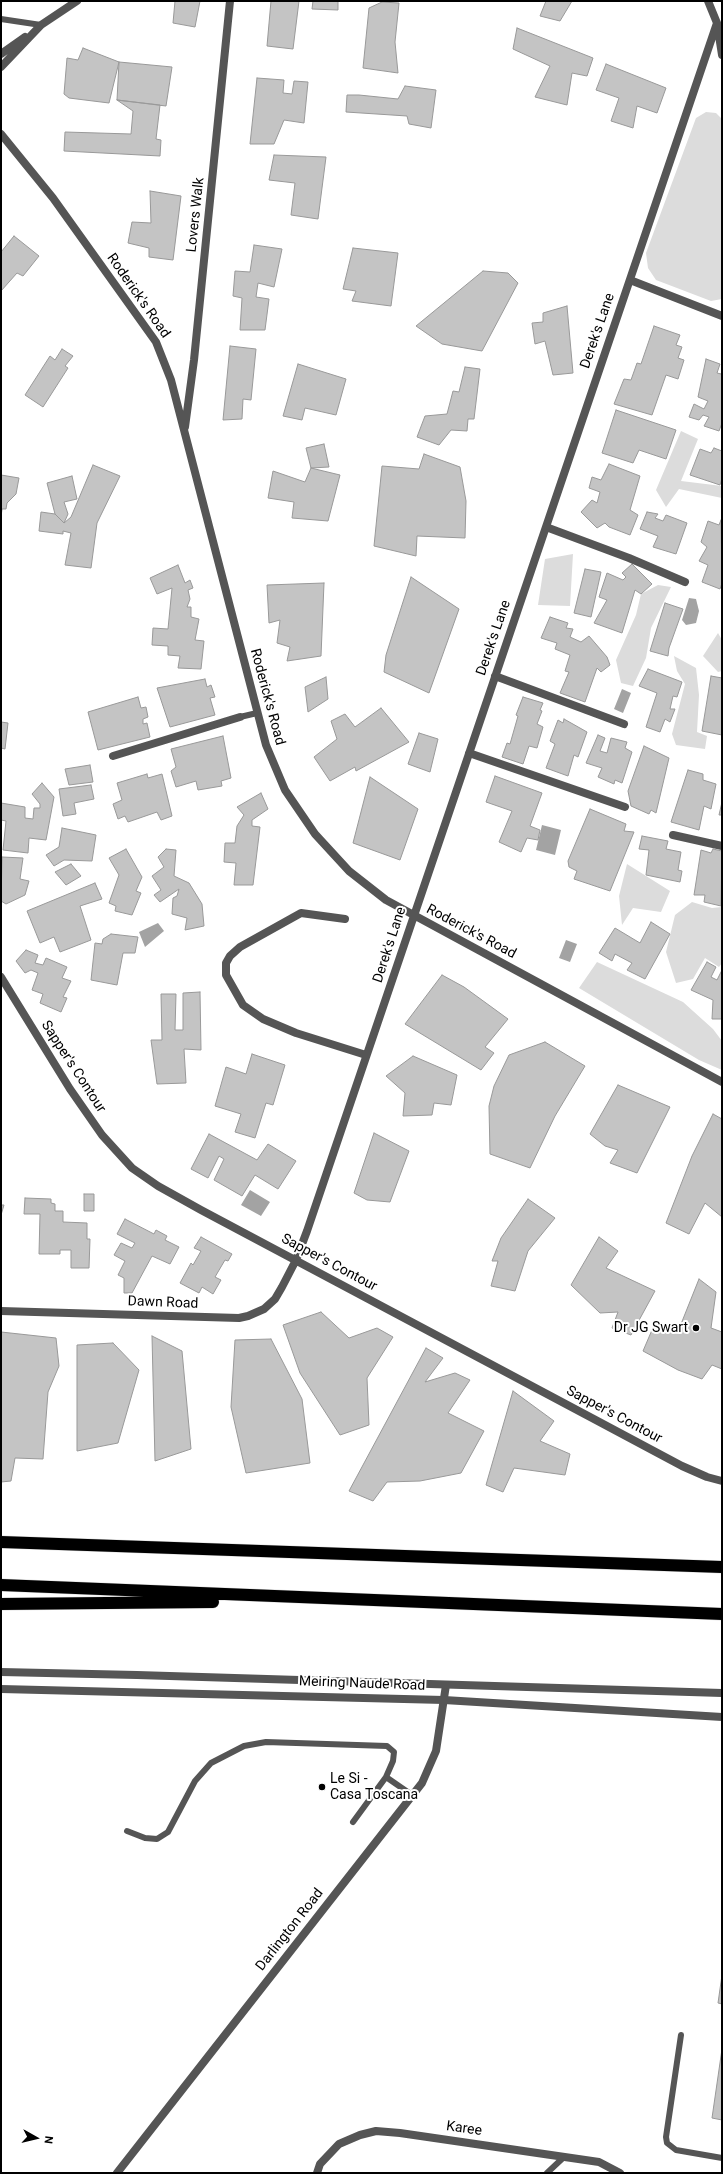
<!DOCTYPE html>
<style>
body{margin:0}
#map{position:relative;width:723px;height:2174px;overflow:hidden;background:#fff;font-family:Roboto,sans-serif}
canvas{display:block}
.frame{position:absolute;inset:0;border:2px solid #000;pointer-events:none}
.north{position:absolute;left:16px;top:2118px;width:40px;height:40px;-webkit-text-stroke:3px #fff;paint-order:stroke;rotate:98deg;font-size:11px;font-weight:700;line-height:16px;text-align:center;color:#000}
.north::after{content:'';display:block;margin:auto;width:14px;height:18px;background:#000;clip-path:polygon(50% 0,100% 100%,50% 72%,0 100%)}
</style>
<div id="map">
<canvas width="723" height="2174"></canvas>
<div class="frame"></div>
<div class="north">N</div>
</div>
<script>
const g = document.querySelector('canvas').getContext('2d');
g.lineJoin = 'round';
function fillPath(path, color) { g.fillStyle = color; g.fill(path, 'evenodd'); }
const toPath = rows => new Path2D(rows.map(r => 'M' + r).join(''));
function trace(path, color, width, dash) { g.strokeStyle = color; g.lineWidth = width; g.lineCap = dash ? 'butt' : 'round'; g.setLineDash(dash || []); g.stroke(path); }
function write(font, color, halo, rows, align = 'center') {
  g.font = font + ' Roboto,sans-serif'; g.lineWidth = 4; g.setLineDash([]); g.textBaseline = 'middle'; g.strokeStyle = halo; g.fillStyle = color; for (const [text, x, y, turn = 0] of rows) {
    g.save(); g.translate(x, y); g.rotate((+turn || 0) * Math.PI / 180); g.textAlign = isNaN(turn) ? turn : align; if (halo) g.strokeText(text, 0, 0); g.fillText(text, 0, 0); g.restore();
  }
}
fillPath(toPath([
 [706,112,716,113,721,118,722,127,722,299,711,301,656,280,648,268,646,253,696,118],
 [681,431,698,439,681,481,722,486,722,498,679,489,666,507,656,490],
 [573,554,570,606,538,605,545,559],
 [658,585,671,587,651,628,646,658,633,686,621,683,616,660,636,615,641,594],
 [718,633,722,640,722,671,718,672,703,656],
 [674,656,696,668,699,695,697,732,707,736,705,749,676,745,672,734,685,684,677,671],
 [627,864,670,891,661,912,633,908,622,925,619,896],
 [692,902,712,908,722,907,722,963,719,967,705,958,693,979,676,983,666,952,675,915],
 [597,962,683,1002,713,1029,722,1041,722,1070,699,1060,579,988]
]), '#dcdcdc');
fillPath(toPath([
 [689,598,696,599,699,611,696,623,686,625,682,620],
 [622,689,631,693,623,713,614,709],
 [542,825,561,830,555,855,536,850],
 [158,923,164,931,145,947,139,932],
 [566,940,577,944,570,962,559,958],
 [250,1190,270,1202,261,1216,241,1205]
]), '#a3a3a3');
const building = toPath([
 [175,1,200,1,195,27,173,23,175,1],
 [271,1,299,1,293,49,267,46,271,1],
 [313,1,338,1,338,10,312,9,313,1],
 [546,1,572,1,560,21,540,16,546,1],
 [382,2,399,3,395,42,398,73,363,68,369,8,382,2],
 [517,28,593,58,587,76,572,73,567,105,535,97,550,66,513,49,517,28],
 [83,48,119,62,109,103,69,98,64,94,67,58,78,60,83,48],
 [119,62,172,67,166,106,117,100,119,62],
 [606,64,666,88,657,113,637,106,633,128,611,121,619,98,596,90,606,64],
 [257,78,284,80,283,93,292,94,294,81,308,82,304,123,284,120,274,144,250,144,257,78],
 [405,86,436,90,431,128,409,124,407,116,346,112,347,95,359,95,398,99,405,86],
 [117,100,160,105,156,139,161,140,160,156,64,151,65,132,131,134,133,111,117,100],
 [274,155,326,157,318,219,291,215,295,183,269,180,274,155],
 [150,191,181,196,173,260,149,257,149,248,128,243,132,222,151,223,150,191],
 [14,236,39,256,23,276,17,273,1,291,1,252,14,236],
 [254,245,282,249,274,287,258,283,256,297,269,299,265,330,240,330,242,298,233,296,235,271,250,272,254,245],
 [353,248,398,253,391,306,352,301,356,291,343,289,353,248],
 [483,271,508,273,518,283,482,351,442,344,416,326,483,271],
 [567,306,573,373,553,375,545,341,535,344,532,323,543,322,543,313,567,306],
 [654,326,680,335,676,345,682,347,678,358,684,360,678,379,666,375,652,415,614,404,624,379,631,380,637,363,641,364,654,326],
 [230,346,256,349,251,400,243,399,242,419,223,420,230,346],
 [62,349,73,356,65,366,68,368,43,407,25,395,50,356,55,360,62,349],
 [706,359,720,364,717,373,721,374,722,372,722,423,719,431,704,426,709,417,703,415,699,420,689,417,694,404,704,409,708,401,698,397,706,359],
 [298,364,346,379,336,415,305,408,302,420,283,416,298,364],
 [465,367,480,369,474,419,468,419,467,431,451,430,439,445,417,437,425,416,447,414,453,391,459,392,465,367],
 [616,410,676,430,666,459,639,450,633,463,602,453,616,410],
 [324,444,329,467,311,468,306,448,324,444],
 [714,448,722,451,722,478,720,485,690,475,700,449,711,453,714,448],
 [424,454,460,467,466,501,465,538,417,536,416,556,374,546,382,466,419,469,424,454],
 [609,464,640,476,630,510,638,515,630,535,609,527,605,523,597,528,581,512,592,500,597,503,600,492,589,488,592,477,601,480,609,464],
 [93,465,120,476,97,523,91,568,65,565,71,533,63,531,63,534,39,531,41,512,55,514,64,523,71,517,93,465],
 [311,468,340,475,328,521,292,518,294,502,268,498,273,471,305,482,311,468],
 [1,475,19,478,16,494,7,503,6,509,2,509,1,517,1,475],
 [72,476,77,499,64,502,68,514,64,523,55,514,47,483,72,476],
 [647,512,658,514,655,518,663,521,666,515,687,523,676,554,653,547,658,536,640,529,647,512],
 [721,520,722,583,720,589,702,582,708,565,699,561,707,547,701,542,708,521,719,525,721,520],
 [632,564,652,584,641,594,635,590,622,633,594,623,607,600,599,597,607,573,623,580,626,577,622,573,632,564],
 [178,565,185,583,190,580,193,588,188,590,190,599,187,607,191,607,191,617,199,619,195,640,204,641,201,669,178,668,180,656,168,655,168,646,152,645,153,628,168,629,172,588,157,594,150,578,178,565],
 [585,569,601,572,591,617,574,613,585,569],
 [411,577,459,609,429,693,384,672,386,655,411,577],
 [324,583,321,656,287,661,290,647,277,643,280,620,269,623,267,585,324,583],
 [665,603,683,609,669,648,668,656,650,651,665,603],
 [550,617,568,623,566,628,573,629,570,637,581,642,589,636,607,657,610,665,601,672,597,668,585,702,560,693,569,672,565,671,570,655,555,649,557,643,541,638,550,617],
 [648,669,682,682,677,697,673,696,670,709,675,709,670,722,665,719,660,732,646,727,657,693,639,686,648,669],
 [711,676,722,678,722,735,702,731,711,676],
 [326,677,328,699,308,712,305,687,326,677],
 [205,679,207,687,211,685,215,697,210,698,215,715,170,727,157,688,205,679],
 [138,697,141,708,146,707,148,717,143,719,143,724,147,723,150,737,98,750,88,712,138,697],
 [523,697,543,703,540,710,542,711,537,724,543,727,537,748,529,746,523,764,502,757,507,743,510,744,518,716,516,715,523,697],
 [381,708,409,742,356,771,355,767,330,781,314,757,337,739,331,721,345,714,355,727,381,708],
 [564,719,587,732,578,757,574,755,568,776,546,768,555,744,550,741,558,720,563,723,564,719],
 [1,722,8,723,5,749,1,748,1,722],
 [419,733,438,739,430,772,408,764,419,733],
 [598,735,605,738,600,751,607,753,611,738,627,742,625,748,632,752,622,783,615,780,614,784,598,777,602,768,586,763,598,735],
 [223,736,231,778,221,781,222,786,198,790,196,781,176,787,171,771,176,767,171,749,223,736],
 [644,746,669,758,656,813,651,810,649,814,631,806,628,791,644,746],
 [90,765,93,782,69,785,65,769,90,765],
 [688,770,703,774,703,780,716,784,711,809,704,806,699,830,671,822,688,770],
 [147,774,148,778,162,774,172,816,161,820,157,812,128,822,125,816,118,819,113,804,122,800,117,783,147,774],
 [495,776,542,793,530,826,540,830,538,840,527,838,521,852,499,842,512,811,486,802,495,776],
 [370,777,418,809,400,860,353,843,370,777],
 [42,783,54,797,46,840,29,838,28,853,3,850,6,821,1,820,1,803,25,807,25,818,33,819,34,808,40,808,40,804,32,794,42,783],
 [91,785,94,799,74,803,76,814,63,816,59,789,91,785],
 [261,793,268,809,252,820,252,826,260,827,253,885,234,885,236,863,224,862,225,843,235,843,237,826,244,815,237,807,261,793],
 [722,802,722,815,719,815,722,802],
 [590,809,626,824,624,831,634,832,610,891,574,879,577,871,569,867,568,861,590,809],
 [62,828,96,835,92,861,64,860,54,866,46,855,59,847,62,828],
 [642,836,668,841,666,849,681,852,678,870,682,871,680,882,646,875,649,850,639,849,642,836],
 [126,849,142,877,136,891,141,893,132,915,115,911,116,906,109,903,119,875,109,858,126,849],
 [166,849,176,850,174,876,189,883,202,904,204,926,185,930,187,918,172,914,173,898,177,896,179,889,160,902,154,895,161,890,152,876,164,867,158,857,166,849],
 [713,849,722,851,721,906,704,902,705,895,694,895,701,850,711,853,713,849],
 [2,857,23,858,20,879,29,881,25,895,6,904,1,901,2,857],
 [71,864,81,876,66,885,55,872,71,864],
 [95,883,102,899,80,906,91,940,60,952,54,937,40,943,27,911,95,883],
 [651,922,670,934,645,979,627,970,632,963,615,954,612,961,599,953,615,928,640,943,651,922],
 [111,934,138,937,135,953,123,953,117,985,91,980,95,943,102,944,103,939,111,934],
 [26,950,38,955,35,963,43,965,46,958,67,967,62,978,71,981,63,997,67,998,61,1012,40,1003,43,994,32,990,38,973,31,970,25,973,16,961,26,950],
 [707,962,716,967,711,977,717,980,722,970,722,1019,712,1019,713,1000,691,990,707,962],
 [442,975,464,987,508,1019,485,1047,494,1053,481,1070,405,1024,442,975],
 [200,992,201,1050,184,1049,186,1083,157,1084,151,1040,162,1040,161,994,176,994,175,1030,183,1030,183,993,200,992],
 [545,1042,585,1066,555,1116,530,1168,490,1154,489,1106,494,1086,509,1055,545,1042],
 [252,1054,285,1065,273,1105,266,1103,255,1138,235,1132,241,1114,215,1106,226,1067,246,1074,252,1054],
 [413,1056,457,1075,451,1105,434,1103,432,1115,403,1116,405,1093,386,1076,413,1056],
 [618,1085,670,1107,637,1173,610,1163,618,1150,605,1146,590,1134,618,1085],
 [713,1114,722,1119,722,1217,705,1203,689,1234,666,1223,692,1156,713,1114],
 [374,1133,409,1151,390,1202,367,1200,354,1193,374,1133],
 [209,1134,257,1160,268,1144,296,1161,278,1189,255,1175,242,1196,214,1180,224,1159,219,1156,208,1178,191,1169,209,1134],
 [84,1194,94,1194,94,1211,84,1211,84,1194],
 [25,1198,51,1199,51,1203,55,1204,55,1211,63,1211,63,1222,87,1223,87,1239,90,1239,89,1268,71,1268,71,1250,60,1250,60,1254,39,1254,40,1214,24,1214,25,1198],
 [528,1199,555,1218,528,1251,515,1291,491,1286,498,1261,492,1261,501,1238,528,1199],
 [1,1205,4,1205,1,1215,1,1205],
 [125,1219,154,1234,156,1230,167,1236,165,1240,179,1247,170,1264,152,1256,132,1293,124,1293,124,1278,118,1275,125,1261,114,1255,121,1243,132,1248,135,1243,117,1234,125,1219],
 [201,1237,232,1254,228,1261,225,1260,215,1277,221,1280,213,1294,202,1287,199,1293,180,1283,191,1263,193,1265,201,1251,194,1248,201,1237],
 [599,1237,618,1251,606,1268,655,1291,631,1335,612,1328,618,1312,600,1313,571,1285,599,1237],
 [699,1279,716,1292,711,1328,722,1332,722,1369,712,1365,702,1379,678,1370,643,1351,655,1323,679,1329,699,1279],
 [321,1312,349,1338,377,1328,393,1337,367,1378,369,1425,340,1435,300,1373,283,1325,321,1312],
 [1,1332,56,1338,59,1366,48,1392,43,1459,15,1458,11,1481,1,1482,1,1332],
 [152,1336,182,1351,191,1449,155,1461,152,1336],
 [271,1339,302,1399,310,1463,246,1473,231,1407,235,1340,271,1339],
 [113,1343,139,1370,118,1443,77,1451,77,1345,113,1343],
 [426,1348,443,1358,425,1382,455,1373,470,1380,448,1413,484,1431,461,1473,420,1481,387,1482,373,1501,349,1491,426,1348],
 [513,1391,554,1421,540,1441,570,1454,565,1475,514,1468,503,1492,486,1485,513,1391],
 [722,1975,722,2004,718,2003,722,1975],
 [722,2049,722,2120,712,2118,722,2049]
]);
fillPath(building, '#c4c4c4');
trace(building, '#999', 1);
const motorway = toPath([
 [1,1542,722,1567],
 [1,1585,722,1614],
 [1,1604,213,1602]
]);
trace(motorway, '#dbdbdb', 13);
trace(toPath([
 [1,19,41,25],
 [240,717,257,713],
 [353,1822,386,1777,412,1795],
 [127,1831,145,1838,157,1839,168,1832,195,1781,211,1763,244,1746,266,1742,387,1746,394,1752,393,1761,386,1777],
 [681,2035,666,2137,667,2143,676,2150,722,2158],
 [547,2173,564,2157]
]), '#555', 6);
trace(toPath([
 [708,1,717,23,722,55],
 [1,54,25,37],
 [1,67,41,25,77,1],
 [1,134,53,198,156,342,171,380,266,745,285,790,315,834,349,871,386,900,722,1082],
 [630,280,722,316],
 [185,427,194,360,230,1],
 [546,527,629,558,685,582],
 [495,676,624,724],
 [469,753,625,807],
 [113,756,240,717],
 [673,835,722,846],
 [345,919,301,913,240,947,230,956,226,963,226,975,243,1005,263,1019,296,1033,366,1055],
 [1,977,70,1089,102,1135,132,1168,158,1186,201,1210,592,1418,682,1466,707,1477,722,1481],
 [1,1311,239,1318,248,1316,264,1309,275,1299,282,1287,296,1260,307,1231,717,23],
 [117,2173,422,1783,436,1751,446,1685],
 [317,2173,320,2164,339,2144,360,2135,376,2131,400,2133,599,2162,620,2173]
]), '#555', 8);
trace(toPath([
 [1,1672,137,1675,722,1693],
 [1,1689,444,1700,722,1717]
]), '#555', 8);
trace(motorway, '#000', 12);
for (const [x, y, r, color] of [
 [696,1328,4,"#000"],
 [322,1787,4,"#000"]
]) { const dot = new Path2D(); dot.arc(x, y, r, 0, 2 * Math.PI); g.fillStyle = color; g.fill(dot); trace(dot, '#fff', 1.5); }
write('14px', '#000', '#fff', [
 ["Lovers Walk",196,215,-84],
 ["Roderick's Road",138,296,55],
 ["Derek's Lane",598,331,-71],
 ["Derek's Lane",494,638,-71],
 ["Roderick's Road",267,697,75],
 ["Roderick's Road",471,932,28],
 ["Derek's Lane",390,945,-72],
 ["Sapper's Contour",73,1067,57],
 ["Sapper's Contour",329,1263,28],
 ["Dawn Road",163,1303,2],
 ["Sapper's Contour",614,1415,28],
 ["Meiring Naude Road",362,1684,2],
 ["Darlington Road",290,1930,-52],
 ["Karee",464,2129,8]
]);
write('14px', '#000', '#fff', [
 ["Dr JG Swart",688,1328],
 ["Le Si -",330,1779,"left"],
 ["Casa Toscana",330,1795,"left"]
], 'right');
</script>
